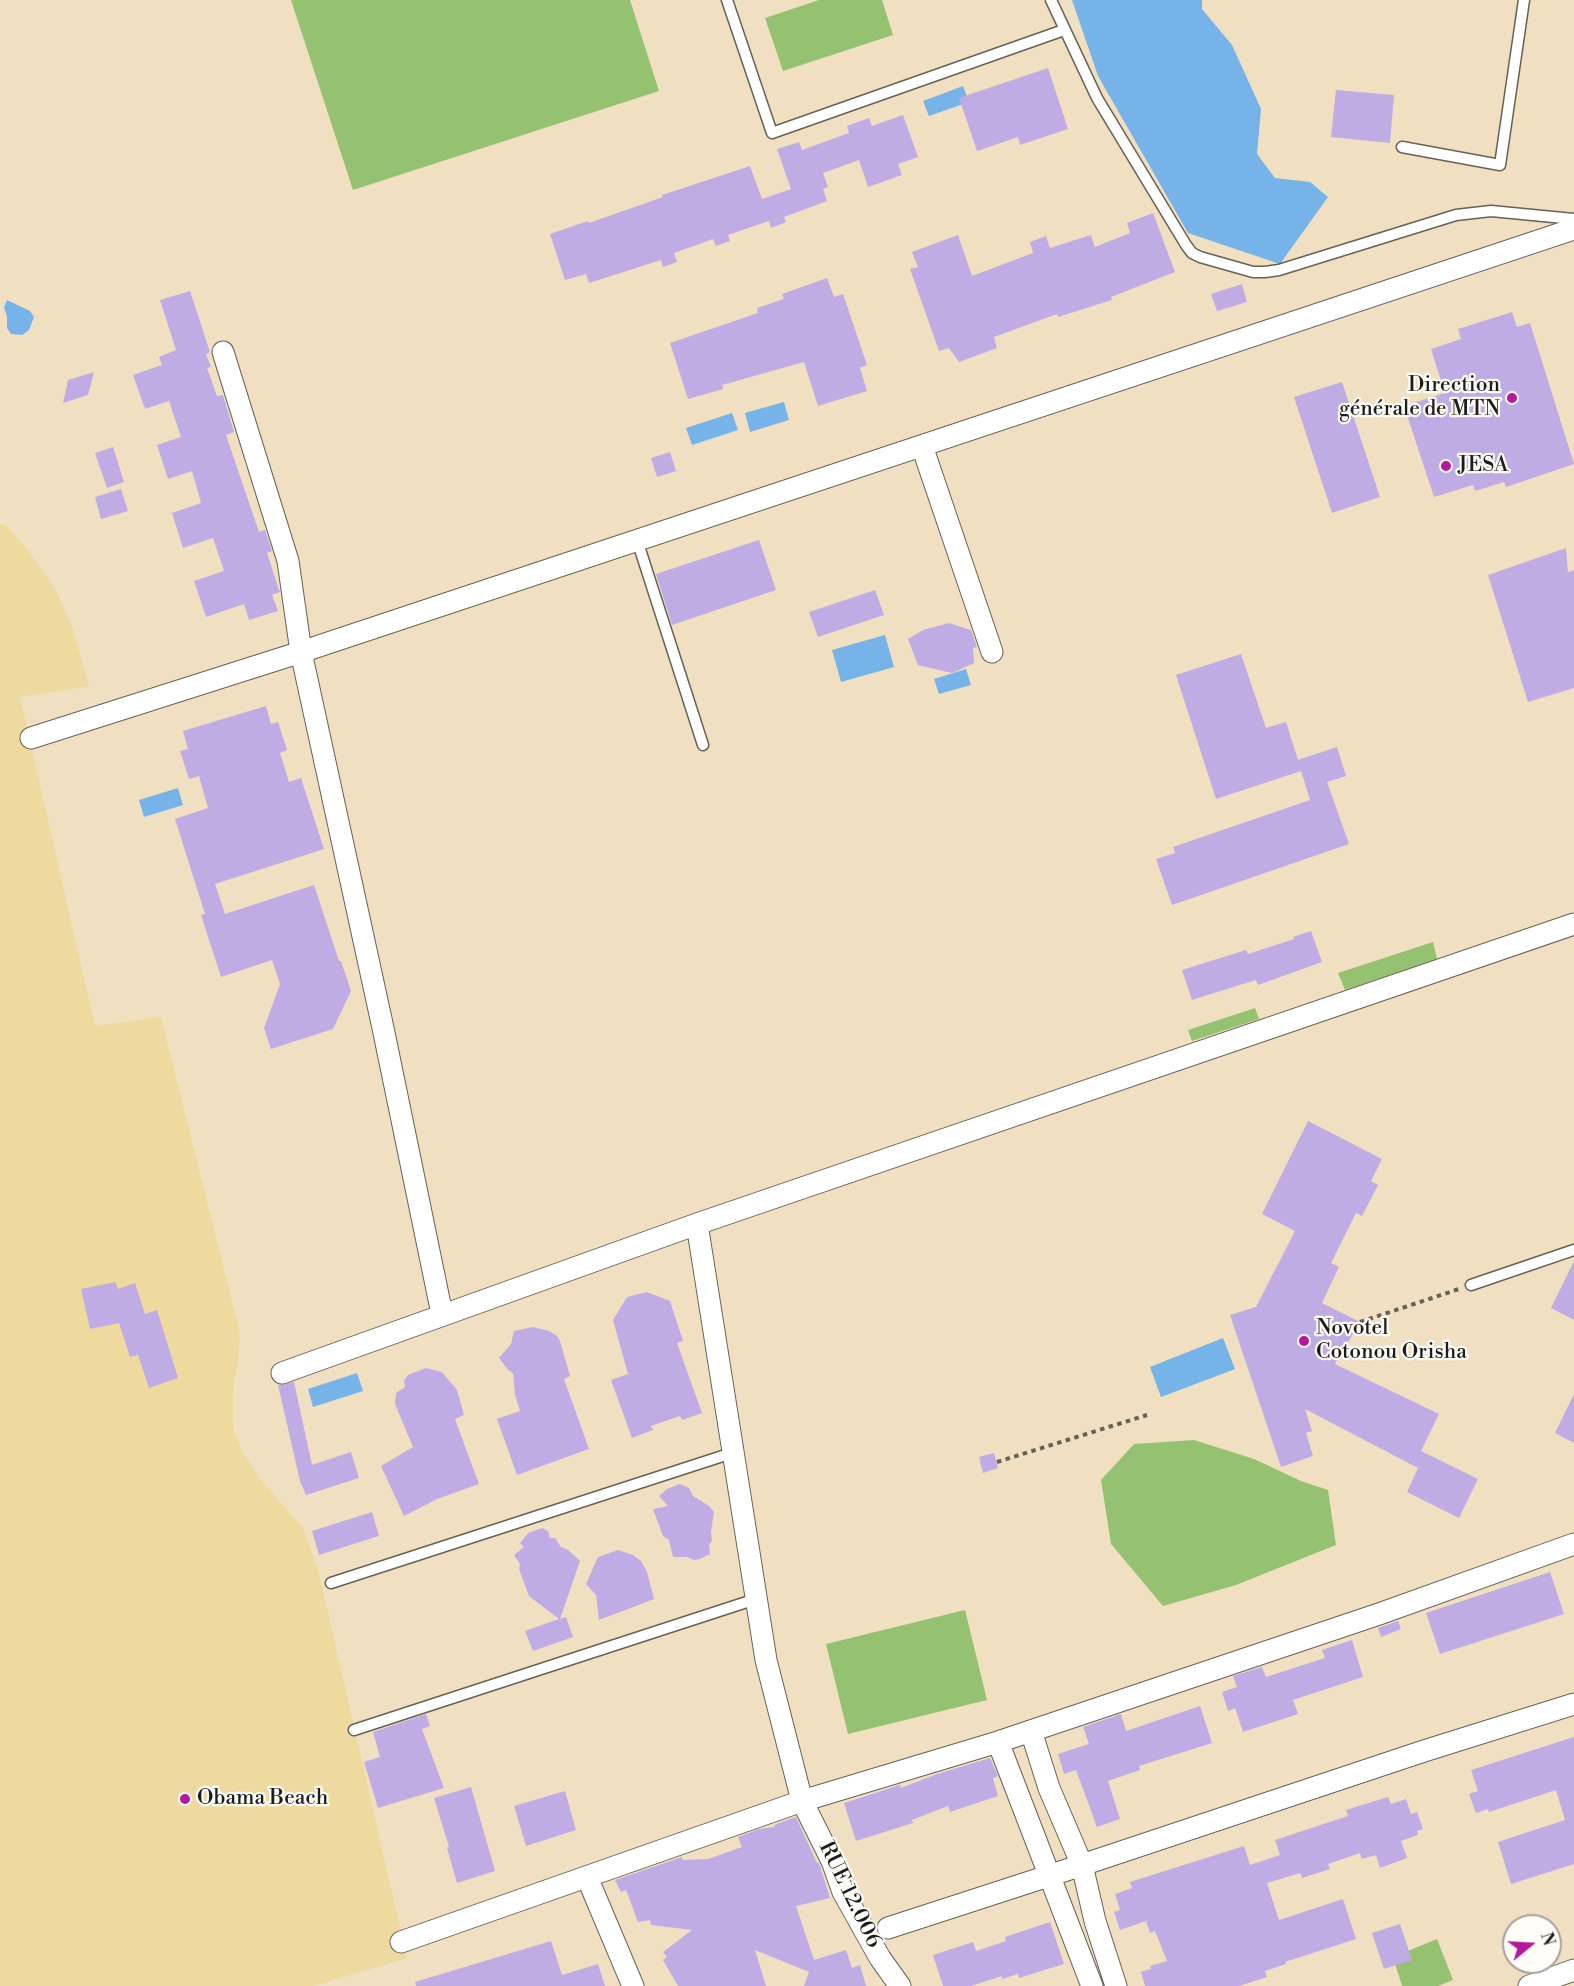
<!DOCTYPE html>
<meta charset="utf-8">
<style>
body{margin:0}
#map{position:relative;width:1574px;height:1986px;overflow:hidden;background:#f0e0c1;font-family:"Libre Bodoni",serif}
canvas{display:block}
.north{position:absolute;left:1502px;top:1914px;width:60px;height:60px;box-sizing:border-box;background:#fdfcf7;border:2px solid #a3a29f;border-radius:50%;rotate:72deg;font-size:16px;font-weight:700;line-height:24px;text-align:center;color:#1c1c1c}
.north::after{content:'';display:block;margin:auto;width:21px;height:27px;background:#b5179e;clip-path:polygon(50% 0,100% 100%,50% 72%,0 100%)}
</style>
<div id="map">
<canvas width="1574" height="1986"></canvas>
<div class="north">N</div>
</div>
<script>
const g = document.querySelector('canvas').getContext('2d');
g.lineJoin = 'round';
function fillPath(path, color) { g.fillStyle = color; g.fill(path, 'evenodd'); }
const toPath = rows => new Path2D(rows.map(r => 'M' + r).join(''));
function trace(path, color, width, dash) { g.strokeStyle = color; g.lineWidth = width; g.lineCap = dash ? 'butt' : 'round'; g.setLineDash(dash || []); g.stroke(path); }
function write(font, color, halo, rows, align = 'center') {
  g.font = font + ' "Libre Bodoni",serif'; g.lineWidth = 4.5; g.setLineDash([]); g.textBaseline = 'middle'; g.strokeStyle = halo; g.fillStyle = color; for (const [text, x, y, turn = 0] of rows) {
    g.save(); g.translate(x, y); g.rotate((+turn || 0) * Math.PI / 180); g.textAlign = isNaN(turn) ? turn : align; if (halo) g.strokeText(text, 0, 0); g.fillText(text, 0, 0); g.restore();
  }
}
fillPath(toPath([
 [291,0,630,0,659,91,353,190],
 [819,0,882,0,893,35,783,71,765,18],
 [1433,942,1437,959,1345,990,1338,973],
 [1255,1008,1259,1019,1192,1041,1188,1030],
 [1194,1440,1254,1459,1301,1481,1328,1490,1336,1545,1236,1585,1163,1606,1111,1544,1101,1480,1134,1444],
 [965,1610,987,1700,848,1734,826,1644],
 [1437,1939,1453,1980,1438,1986,1402,1986,1393,1957]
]), '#94c271');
fillPath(toPath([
 [0,524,8,527,32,555,56,590,73,629,89,686,20,697,95,1026,161,1017,240,1333,239,1356,233,1389,233,1428,242,1451,260,1479,303,1528,319,1573,407,1958,314,1986,0,1986]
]), '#eeda9e');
fillPath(toPath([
 [1072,0,1202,0,1202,9,1232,45,1261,109,1257,154,1275,178,1310,182,1328,197,1280,264,1188,233,1098,76],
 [963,86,969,102,929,116,923,101],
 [7,300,30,311,34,317,29,330,22,335,11,334,7,328,7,317,4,307],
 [784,402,789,420,750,432,745,413],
 [732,413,738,430,692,445,686,428],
 [885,635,894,667,841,682,832,650],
 [966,669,971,685,939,694,934,679],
 [178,788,183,805,144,817,139,800],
 [1223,1338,1235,1369,1161,1397,1150,1367],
 [357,1373,363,1391,313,1407,308,1389]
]), '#75b3e8');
fillPath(toPath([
 [1048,68,1068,129,1020,145,1018,137,977,151,959,98],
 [1336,90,1394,95,1390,143,1331,137],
 [903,115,918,157,898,164,902,175,868,187,859,160,823,173,828,187,823,189,827,201,784,217,786,222,771,228,769,221,728,235,730,241,716,246,713,239,674,253,677,262,663,267,661,260,589,283,586,274,565,280,550,234,588,221,589,223,663,197,662,195,750,166,762,199,791,189,777,149,799,142,802,150,849,133,847,126,869,118,872,126],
 [1153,213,1175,272,1111,297,1112,300,1058,317,1057,314,994,337,997,348,959,362,949,348,939,351,910,269,918,267,912,252,958,235,972,276,1033,253,1030,242,1046,236,1050,248,1091,235,1095,247,1130,233,1127,223],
 [827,278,834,297,843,294,867,365,860,368,867,391,818,406,804,362,722,385,723,389,688,399,670,343,758,313,757,308,784,299,782,294],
 [1242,284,1247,302,1217,311,1211,294],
 [190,291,210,352,206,354,211,367,207,368,217,396,223,395,234,432,226,435,259,532,265,530,272,551,267,553,279,590,280,592,272,595,278,611,249,620,244,604,206,617,194,581,224,571,213,538,183,548,172,513,201,503,192,471,168,479,157,445,181,437,169,401,145,409,133,375,162,365,159,357,176,350,160,300],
 [1512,312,1517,327,1530,323,1574,464,1506,487,1504,482,1475,491,1473,485,1434,497,1404,406,1445,393,1431,349,1461,339,1458,329],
 [94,372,88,395,63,403,68,380],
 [1342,382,1380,497,1332,513,1294,397],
 [113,447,124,482,107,488,95,453],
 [670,452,676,471,657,477,651,458],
 [121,489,128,511,101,519,95,497],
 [759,540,776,590,672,625,656,574],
 [1566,548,1568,572,1574,570,1574,688,1528,702,1488,575],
 [875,590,884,615,818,637,809,612],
 [949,623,971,630,977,647,973,648,974,663,952,673,918,665,908,639,923,630],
 [1241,654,1266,728,1286,722,1298,760,1337,747,1346,776,1327,782,1349,844,1172,905,1156,859,1175,853,1173,847,1310,800,1301,771,1216,799,1176,675],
 [266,706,271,724,278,722,287,750,280,753,289,782,301,778,324,849,215,884,225,914,314,885,339,961,341,961,351,991,333,1029,271,1049,264,1028,280,984,272,960,221,977,201,915,205,914,175,819,208,808,199,776,189,779,180,751,188,749,183,731],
 [1311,931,1322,962,1258,985,1256,980,1192,1000,1182,970,1246,950,1248,954,1294,939,1293,937],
 [1308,1121,1382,1159,1371,1181,1378,1185,1362,1216,1356,1213,1331,1263,1339,1267,1322,1303,1360,1322,1335,1364,1439,1414,1421,1451,1478,1479,1459,1518,1407,1492,1418,1468,1305,1409,1312,1431,1306,1433,1313,1456,1281,1467,1230,1315,1256,1307,1295,1231,1262,1214],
 [1574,1261,1574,1320,1551,1308],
 [115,1282,118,1289,135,1283,145,1314,157,1310,178,1378,149,1388,138,1355,130,1357,119,1323,90,1329,81,1289],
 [647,1292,670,1301,683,1341,677,1343,702,1413,682,1420,680,1416,651,1426,653,1430,632,1438,611,1380,628,1374,613,1320,627,1297],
 [533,1327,549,1331,557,1336,560,1341,570,1376,564,1379,589,1449,517,1475,497,1419,520,1411,515,1395,513,1373,508,1370,499,1358,511,1344,514,1331],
 [426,1368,442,1372,457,1390,464,1415,455,1419,479,1484,437,1499,404,1516,381,1466,413,1447,395,1404,396,1393,405,1387,404,1380,408,1375],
 [294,1382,312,1465,351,1452,359,1478,306,1495,300,1481,278,1385],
 [1574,1394,1574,1443,1555,1433],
 [994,1453,998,1468,983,1473,979,1457],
 [680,1484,689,1488,693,1496,709,1506,714,1512,711,1531,712,1541,709,1545,710,1554,700,1559,694,1560,687,1557,673,1557,669,1540,663,1536,653,1509,668,1506,659,1496,667,1489],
 [372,1512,379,1536,319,1555,312,1531],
 [542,1528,548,1531,550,1538,555,1538,561,1547,568,1550,580,1561,560,1619,566,1617,573,1637,533,1651,525,1631,559,1619,529,1596,519,1569,520,1564,514,1555,524,1547,520,1543,528,1533],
 [618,1550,633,1555,641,1561,647,1572,654,1599,599,1620,596,1595,586,1584,598,1557],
 [1550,1572,1564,1614,1440,1654,1426,1613],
 [1398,1621,1401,1629,1381,1637,1378,1628],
 [1352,1640,1363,1677,1293,1700,1298,1714,1243,1732,1235,1708,1228,1711,1222,1692,1237,1687,1233,1676,1262,1667,1266,1677,1325,1658,1322,1650],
 [1200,1706,1212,1743,1139,1766,1140,1770,1108,1781,1120,1819,1097,1827,1076,1770,1064,1774,1058,1754,1089,1744,1083,1727,1121,1714,1126,1731],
 [426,1714,430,1726,422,1729,444,1788,378,1808,364,1762,380,1757,373,1732],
 [1574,1737,1574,1864,1511,1884,1498,1842,1565,1820,1556,1790,1489,1812,1488,1809,1476,1813,1469,1794,1478,1791,1471,1770],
 [990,1758,998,1776,993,1778,998,1796,950,1812,948,1806,912,1820,913,1823,856,1841,844,1803,900,1785,901,1788,937,1774],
 [471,1787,495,1871,457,1883,447,1848,449,1847,434,1798],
 [565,1791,576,1830,526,1846,514,1806],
 [1388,1797,1391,1804,1406,1799,1411,1814,1417,1812,1423,1829,1417,1831,1418,1835,1401,1841,1407,1858,1380,1868,1376,1855,1362,1859,1360,1853,1328,1864,1330,1869,1302,1878,1300,1873,1267,1883,1279,1920,1343,1899,1356,1939,1285,1962,1286,1964,1265,1971,1267,1977,1239,1986,1145,1986,1141,1972,1151,1969,1150,1966,1167,1961,1155,1931,1150,1933,1146,1921,1120,1930,1114,1912,1120,1910,1115,1894,1132,1888,1130,1882,1244,1846,1250,1865,1280,1855,1275,1840,1348,1816,1346,1810],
 [796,1817,817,1863,819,1863,820,1866,830,1898,796,1906,814,1960,846,1950,852,1968,860,1965,866,1986,804,1986,809,1972,755,1950,766,1986,678,1986,663,1960,667,1957,663,1952,692,1930,651,1925,650,1920,638,1922,626,1890,621,1892,615,1880,682,1857,682,1860,708,1859,742,1847,738,1837,759,1829,774,1827,776,1824],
 [1050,1922,1064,1964,1019,1978,1018,1974,1002,1979,1002,1976,971,1986,943,1986,933,1955,973,1942,976,1951,1006,1941,1005,1937],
 [1400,1924,1412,1960,1384,1969,1372,1933],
 [551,1941,562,1975,598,1964,605,1986,416,1986,415,1982]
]), '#bface4');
const lane = toPath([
 [727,0,772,133,1064,30],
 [1051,0,1097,98,1186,245,1192,253,1200,257,1253,272,1265,272,1279,270,1456,215,1491,211,1574,219],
 [1402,147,1500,165,1524,0],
 [637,540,703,745],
 [1471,1285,1574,1250],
 [331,1583,732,1453],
 [354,1730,756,1599]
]);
const street = toPath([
 [223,352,288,561,301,652,383,1028,442,1314],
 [922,446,992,652],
 [31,738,301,652,1574,229],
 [697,1224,766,1660,802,1801,832,1861,843,1892,880,1958,900,1986],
 [282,1373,697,1224,1574,924],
 [1031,1731,1049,1788,1082,1865,1095,1921,1116,1986],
 [998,1742,1092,1986],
 [587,1877,633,1986],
 [888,1928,1082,1865,1424,1751,1574,1704],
 [401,1942,802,1801,998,1742,1379,1614,1574,1544],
 [1529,1986,1574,1970]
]);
trace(lane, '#666156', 13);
trace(street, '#666156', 23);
trace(toPath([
 [1360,1322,1459,1289],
 [997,1462,1147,1415]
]), '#666156', 4, [4.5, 4.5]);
trace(lane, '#fff', 10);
trace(street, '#fff', 21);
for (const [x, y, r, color] of [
 [1512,398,6,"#b5179e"],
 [1446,466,6,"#b5179e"],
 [1304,1341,6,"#b5179e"],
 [185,1799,6,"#b5179e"]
]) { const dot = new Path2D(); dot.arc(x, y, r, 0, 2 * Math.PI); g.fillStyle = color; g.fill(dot); trace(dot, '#fdfcf7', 2); }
write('21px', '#1c1c1c', '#fdfcf7', [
 ["Direction",1500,386,"right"],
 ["générale de MTN",1500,410,"right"],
 ["JESA",1458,466],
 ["Novotel",1316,1329],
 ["Cotonou Orisha",1316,1353],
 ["Obama Beach",197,1799]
], 'left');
write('21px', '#1c1c1c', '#fdfcf7', [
 ["RUE 12.006",849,1895,64]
]);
</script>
